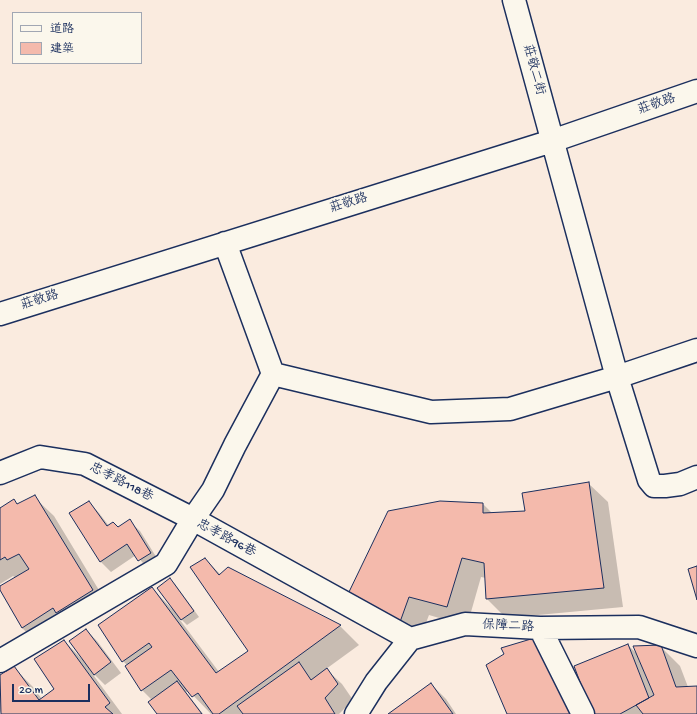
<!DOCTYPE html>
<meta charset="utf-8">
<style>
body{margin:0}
#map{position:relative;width:697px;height:714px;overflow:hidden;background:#faebdf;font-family:"Gochi Hand","LXGW WenKai TC",sans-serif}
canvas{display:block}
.legend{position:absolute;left:12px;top:12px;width:130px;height:52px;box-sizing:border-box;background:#fbf7ec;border:1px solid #a1a7b3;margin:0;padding:5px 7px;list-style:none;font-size:12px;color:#1b2f5e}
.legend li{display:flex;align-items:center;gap:8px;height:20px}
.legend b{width:20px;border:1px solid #a1a7b3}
.scale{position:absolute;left:12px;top:684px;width:78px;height:18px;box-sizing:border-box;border:2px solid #1b2f5e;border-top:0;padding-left:5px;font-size:12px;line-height:14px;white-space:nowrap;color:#1b2f5e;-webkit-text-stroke:3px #fbf7ec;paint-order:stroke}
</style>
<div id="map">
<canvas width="697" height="714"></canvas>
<ul class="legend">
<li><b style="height:5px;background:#fbf7ec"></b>道路</li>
<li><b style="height:11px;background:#f4baac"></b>建築</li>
</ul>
<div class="scale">20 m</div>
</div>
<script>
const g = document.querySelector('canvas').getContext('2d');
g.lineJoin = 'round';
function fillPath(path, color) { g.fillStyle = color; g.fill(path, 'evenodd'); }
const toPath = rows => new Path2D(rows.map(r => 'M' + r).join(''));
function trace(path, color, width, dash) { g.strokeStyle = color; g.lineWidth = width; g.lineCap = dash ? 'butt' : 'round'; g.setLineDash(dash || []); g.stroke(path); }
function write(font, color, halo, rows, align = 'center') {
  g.font = font + ' "Gochi Hand","LXGW WenKai TC",sans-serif'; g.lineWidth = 4; g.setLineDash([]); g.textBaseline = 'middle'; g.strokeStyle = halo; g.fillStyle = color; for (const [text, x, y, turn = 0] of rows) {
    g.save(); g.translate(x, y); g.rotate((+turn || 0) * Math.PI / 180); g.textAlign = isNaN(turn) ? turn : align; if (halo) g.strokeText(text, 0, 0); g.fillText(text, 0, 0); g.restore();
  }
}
fillPath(toPath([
 [588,483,608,502,623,607,506,618,487,599,486,578,481,577,467,626,429,615,419,641,369,613,440,502,483,504,493,514,527,511],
 [34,497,54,516,111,610,76,631,72,628,42,647,22,628,0,588,16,578,13,576,0,584,0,509,13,500,18,505],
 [89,502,99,513,109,526,118,528,129,521,140,531,160,563,150,571,136,555,111,572,101,562,70,513],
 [205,559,221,575,228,568,340,626,359,645,326,669,342,684,353,700,339,714,211,714,189,691,186,692,203,714,158,714,152,700,142,690,127,666,128,666,123,661,152,588,172,609,170,579,175,584,199,617,187,625,181,619,180,620,219,672,249,652],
 [86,630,97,641,121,673,105,685,95,675,94,676,122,714,2,714,0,711,0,676,14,668,33,687,42,699,56,689,64,641,82,659],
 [628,645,638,655,660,646,680,666,688,687,697,687,697,714,593,714],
 [431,684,446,699,456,714,389,714]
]), '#0003');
const building = toPath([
 [589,482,604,588,486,599,484,563,462,558,447,607,409,597,400,622,348,594,388,511,440,501,483,503,483,513,525,511,522,493,589,482],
 [35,495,93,590,56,613,53,608,22,628,0,590,0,586,29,569,19,554,7,560,5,557,0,560,0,508,14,499,17,504,35,495],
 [89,501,107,526,113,522,118,527,130,519,151,553,138,561,127,544,100,562,69,513,89,501],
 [205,558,219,575,228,567,341,625,219,714,213,714,198,693,192,697,171,670,141,691,125,666,152,647,149,643,122,662,98,625,152,587,216,673,248,651,190,567,205,558],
 [697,566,697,600,688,569,697,566],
 [170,578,194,611,181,620,157,588,170,578],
 [86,629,111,662,94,675,69,641,86,629],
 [541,636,572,714,507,714,486,665,504,654,501,648,541,636],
 [64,640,110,703,105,707,113,714,1,714,0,675,14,666,39,700,54,689,34,659,64,640],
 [628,644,649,698,620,714,592,714,574,666,628,644],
 [661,645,676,687,697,686,697,714,643,714,636,705,654,695,633,646,661,645],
 [299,662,311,680,327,668,338,684,325,698,335,714,243,714,237,706,299,662],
 [177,681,202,714,157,714,148,702,177,681],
 [431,683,453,714,388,714,431,683]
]);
fillPath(building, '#f4baac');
trace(building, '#1b2f5e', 1);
const minor = toPath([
 [514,0,617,377,649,480,654,486,665,486,680,484,697,477],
 [0,314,552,141,697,91],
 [273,374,431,412,510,409,617,377,697,350],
 [0,473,40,457,85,464,193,519,213,490,235,445,273,374,225,243],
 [540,628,583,714],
 [0,661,166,564,193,519,410,639],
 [356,714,376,682,410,639,465,624,540,628,639,627,697,646]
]);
trace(minor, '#1b2f5e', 25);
trace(minor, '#fbf7ec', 22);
write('13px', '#1b2f5e', '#fbf7ec', [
 ["莊敬二街",533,70,75],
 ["莊敬路",657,105,-19],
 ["莊敬路",349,204,-17],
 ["莊敬路",40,301,-17],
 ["忠孝路118巷",121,483,27],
 ["忠孝路96巷",226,539,28],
 ["保障二路",508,627,3]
]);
</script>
